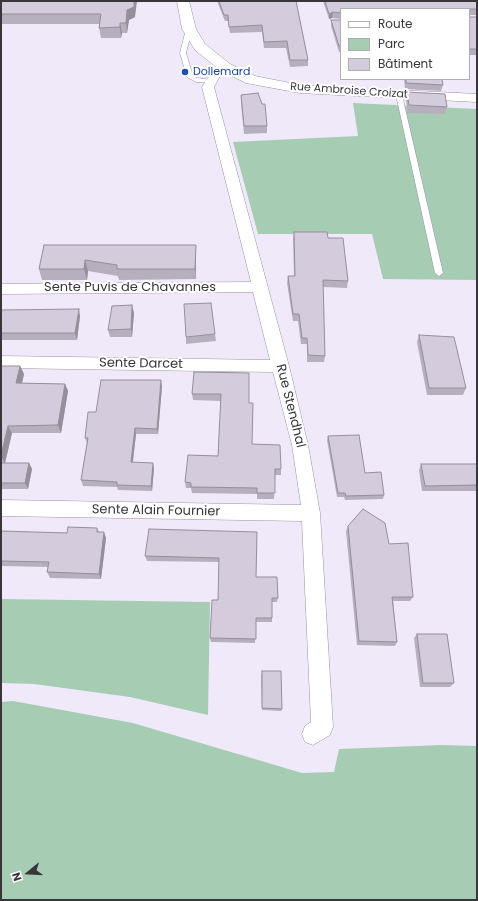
<!DOCTYPE html>
<meta charset="utf-8">
<style>
body{margin:0}
#map{position:relative;width:478px;height:901px;overflow:hidden;background:#f0e9fa;font-family:Poppins,sans-serif}
canvas{display:block}
.frame{position:absolute;inset:0;border:2px solid #38353b;pointer-events:none}
.legend{position:absolute;left:340px;top:8px;width:130px;height:72px;box-sizing:border-box;background:#fff;border:1px solid #afaeb1;margin:0;padding:5px 7px;list-style:none;font-size:12px;color:#38353b}
.legend li{display:flex;align-items:center;gap:8px;height:20px}
.legend b{width:20px;border:1px solid #afaeb1}
.north{position:absolute;left:8px;top:853px;width:40px;height:40px;-webkit-text-stroke:3px #fff;paint-order:stroke;rotate:252deg;font-size:11px;font-weight:700;line-height:16px;text-align:center;color:#38353b}
.north::after{content:'';display:block;margin:auto;width:14px;height:18px;background:#38353b;clip-path:polygon(50% 0,100% 100%,50% 72%,0 100%)}
</style>
<div id="map">
<canvas width="478" height="901"></canvas>
<div class="frame"></div>
<ul class="legend">
<li><b style="height:5px;background:#fff"></b>Route</li>
<li><b style="height:11px;background:#a7ccb4"></b>Parc</li>
<li><b style="height:11px;background:#d4ccdd"></b>Bâtiment</li>
</ul>
<div class="north">N</div>
</div>
<script>
const g = document.querySelector('canvas').getContext('2d');
g.lineJoin = 'round';
function fillPath(path, color) { g.fillStyle = color; g.fill(path, 'evenodd'); }
const toPath = rows => new Path2D(rows.map(r => 'M' + r).join(''));
function trace(path, color, width, dash) { g.strokeStyle = color; g.lineWidth = width; g.lineCap = dash ? 'butt' : 'round'; g.setLineDash(dash || []); g.stroke(path); }
function write(font, color, halo, rows, align = 'center') {
  g.font = font + ' Poppins,sans-serif'; g.lineWidth = 4; g.setLineDash([]); g.textBaseline = 'middle'; g.strokeStyle = halo; g.fillStyle = color; for (const [text, x, y, turn = 0] of rows) {
    g.save(); g.translate(x, y); g.rotate((+turn || 0) * Math.PI / 180); g.textAlign = isNaN(turn) ? turn : align; if (halo) g.strokeText(text, 0, 0); g.fillText(text, 0, 0); g.restore();
  }
}
fillPath(toPath([
 [353,103,477,109,477,280,383,279,372,234,258,234,233,142,358,136],
 [1,599,210,602,208,715,130,697,34,684,1,683],
 [13,701,133,723,302,773,334,772,339,749,442,745,477,746,477,900,1,900,1,702]
]), '#a7ccb4');
const lane = toPath([
 [189,27,192,29,186,53,193,76,197,78,212,80,212,82,196,82,187,77,180,53,186,29,189,27],
 [399,93,402,95,443,273,439,276,435,273,396,95,399,93]
]);
const street = toPath([
 [225,64,230,67,220,76,214,87,289,366,308,445,320,513,333,727,330,735,313,745,305,742,302,734,305,726,311,722,302,521,1,516,1,500,301,505,292,445,273,372,1,368,1,356,270,360,253,292,1,294,1,284,251,282,202,87,212,72,225,64]
]);
const secondary = toPath([
 [177,1,189,1,196,29,205,44,230,64,255,76,300,85,477,94,477,102,300,93,246,83,220,70,195,50,182,29,177,1]
]);
trace(lane, '#9a93a3', 1);
trace(street, '#9a93a3', 1);
trace(secondary, '#9a93a3', 1);
fillPath(lane, '#fff');
fillPath(street, '#fff');
fillPath(secondary, '#fff');
fillPath(toPath([
 [1,1,135,17,129,20,127,33,122,33,121,38,101,38,99,28,100,24,1,24],
 [217,1,296,1,308,60,308,66,290,67,286,48,264,48,262,32,230,33,228,21,225,21],
 [323,1,477,1,477,15,469,15,469,17,477,17,477,55,469,55,469,9,341,9,341,19,332,18,329,19],
 [331,20,341,20,341,52,339,52,331,26],
 [404,79,442,79,443,85,441,91,405,89],
 [407,92,447,107,445,114,408,113,406,100],
 [241,95,267,126,267,133,244,134,241,102],
 [294,232,328,238,348,281,347,288,323,287,325,356,324,362,307,362,307,344,301,344,298,321,293,321,287,283,288,276,294,276,293,239],
 [44,245,196,256,196,279,119,280,118,276,88,271,87,280,42,280,39,269],
 [1,310,80,316,77,340,1,340],
 [134,313,132,337,110,337,108,330],
 [215,334,216,341,186,344,186,337],
 [419,335,466,388,463,395,427,395,417,342],
 [1,366,20,366,24,374,22,383,65,384,68,391,61,433,12,433,5,463,29,463,32,469,28,489,1,489],
 [194,372,249,403,252,444,281,469,281,475,275,475,274,499,257,499,257,494,192,493,191,488,186,488,185,482,218,456,221,401,193,400,192,394],
 [162,386,158,434,136,434,133,462,154,468,152,491,118,490,117,487,83,486,81,480,87,443,85,438,96,412],
 [328,436,365,473,384,495,383,499,345,500,344,497,337,497,327,440],
 [421,464,477,464,477,491,422,491,419,470],
 [348,526,389,544,413,597,410,601,393,601,397,642,395,646,357,645,346,531],
 [97,528,99,532,106,538,101,579,50,578,47,572,48,567,1,566,1,531,67,533],
 [257,532,256,577,278,598,277,602,272,602,272,622,256,622,255,643,211,642,210,638,218,600,219,562,147,561,145,556],
 [417,634,454,683,450,687,420,687,414,638],
 [261,673,282,709,281,711,262,710]
]), '#b6afbe');
fillPath(toPath([
 [134,1,137,1,135,17,129,20,127,33,126,23,127,10],
 [333,12,332,18,329,19,329,14],
 [120,23,122,33,121,38,120,27],
 [196,245,196,279,195,269],
 [85,260,88,271,87,280,84,269],
 [132,305,134,313,132,337,131,329],
 [79,309,80,316,77,340,75,333],
 [20,366,24,374,20,391,16,383],
 [161,380,162,386,158,434,157,429],
 [65,384,68,391,61,433,58,425],
 [8,426,12,433,5,463,1,456,1,455],
 [135,428,136,434,132,467,131,462],
 [29,463,32,469,28,489,25,483],
 [153,463,154,468,152,491,151,486],
 [104,532,106,538,101,579,99,574]
]), '#948f9b');
const building = toPath([
 [1,1,134,1,134,7,127,10,126,23,120,23,120,27,99,28,101,14,1,14,1,1],
 [219,1,296,1,308,60,290,60,287,41,264,42,262,25,229,27,228,15,224,15,219,1],
 [325,1,477,1,477,9,469,9,469,17,477,17,477,49,469,49,469,9,341,9,341,13,333,12,329,14,325,1],
 [331,20,341,20,341,46,339,46,331,20],
 [406,79,442,79,443,85,406,83,406,79],
 [407,92,445,94,447,107,409,105,407,92],
 [258,93,262,104,265,104,267,126,244,126,241,95,258,93],
 [294,232,327,232,328,238,343,238,348,281,323,280,325,356,308,355,307,338,302,338,299,314,293,314,288,276,295,276,294,232],
 [44,245,196,245,195,269,117,269,117,265,85,260,84,269,39,269,44,245],
 [211,303,215,334,186,337,184,304,211,303],
 [132,305,131,329,108,330,112,306,132,305],
 [79,309,75,333,1,333,1,310,79,309],
 [419,335,454,337,466,388,429,388,419,335],
 [1,366,20,366,16,383,65,384,58,425,8,426,1,455,1,366],
 [194,372,249,373,249,403,253,403,252,444,280,445,281,469,275,469,275,493,257,493,257,488,191,487,191,483,185,482,188,455,218,456,221,394,192,394,194,372],
 [101,380,161,380,157,429,135,428,131,462,153,463,151,486,117,485,117,482,81,480,88,438,85,438,88,412,96,412,101,380],
 [359,435,365,473,381,472,384,495,346,496,345,493,338,493,328,436,359,435],
 [1,463,29,463,25,483,1,483,1,463],
 [421,464,477,464,477,485,425,486,421,464],
 [363,509,385,523,389,544,408,543,413,597,392,597,397,642,359,641,348,526,363,509],
 [68,527,97,528,97,532,104,532,99,574,47,572,49,562,1,561,1,531,67,533,68,527],
 [149,529,257,532,256,577,277,577,278,598,272,598,272,618,256,618,256,639,210,638,212,600,218,600,219,558,145,556,149,529],
 [417,634,447,634,454,683,423,683,417,634],
 [262,671,281,671,282,709,262,708,262,671]
]);
fillPath(building, '#d4ccdd');
trace(building, '#948f9b', 1);
for (const [x, y, r, color] of [
 [185,72,4,"#1a4fb4"]
]) { const dot = new Path2D(); dot.arc(x, y, r, 0, 2 * Math.PI); g.fillStyle = color; g.fill(dot); trace(dot, '#fff', 1.5); }
write('11px', '#164399', '#fff', [
 ["Dollemard",193,72]
], 'left');
write('11px', '#38353b', '#fff', [
 ["Rue Ambroise Croizat",349,91,4]
]);
write('13px', '#38353b', '#fff', [
 ["Sente Puvis de Chavannes",130,288],
 ["Sente Darcet",141,364,1],
 ["Rue Stendhal",290,406,76],
 ["Sente Alain Fournier",156,511,1]
]);
</script>
